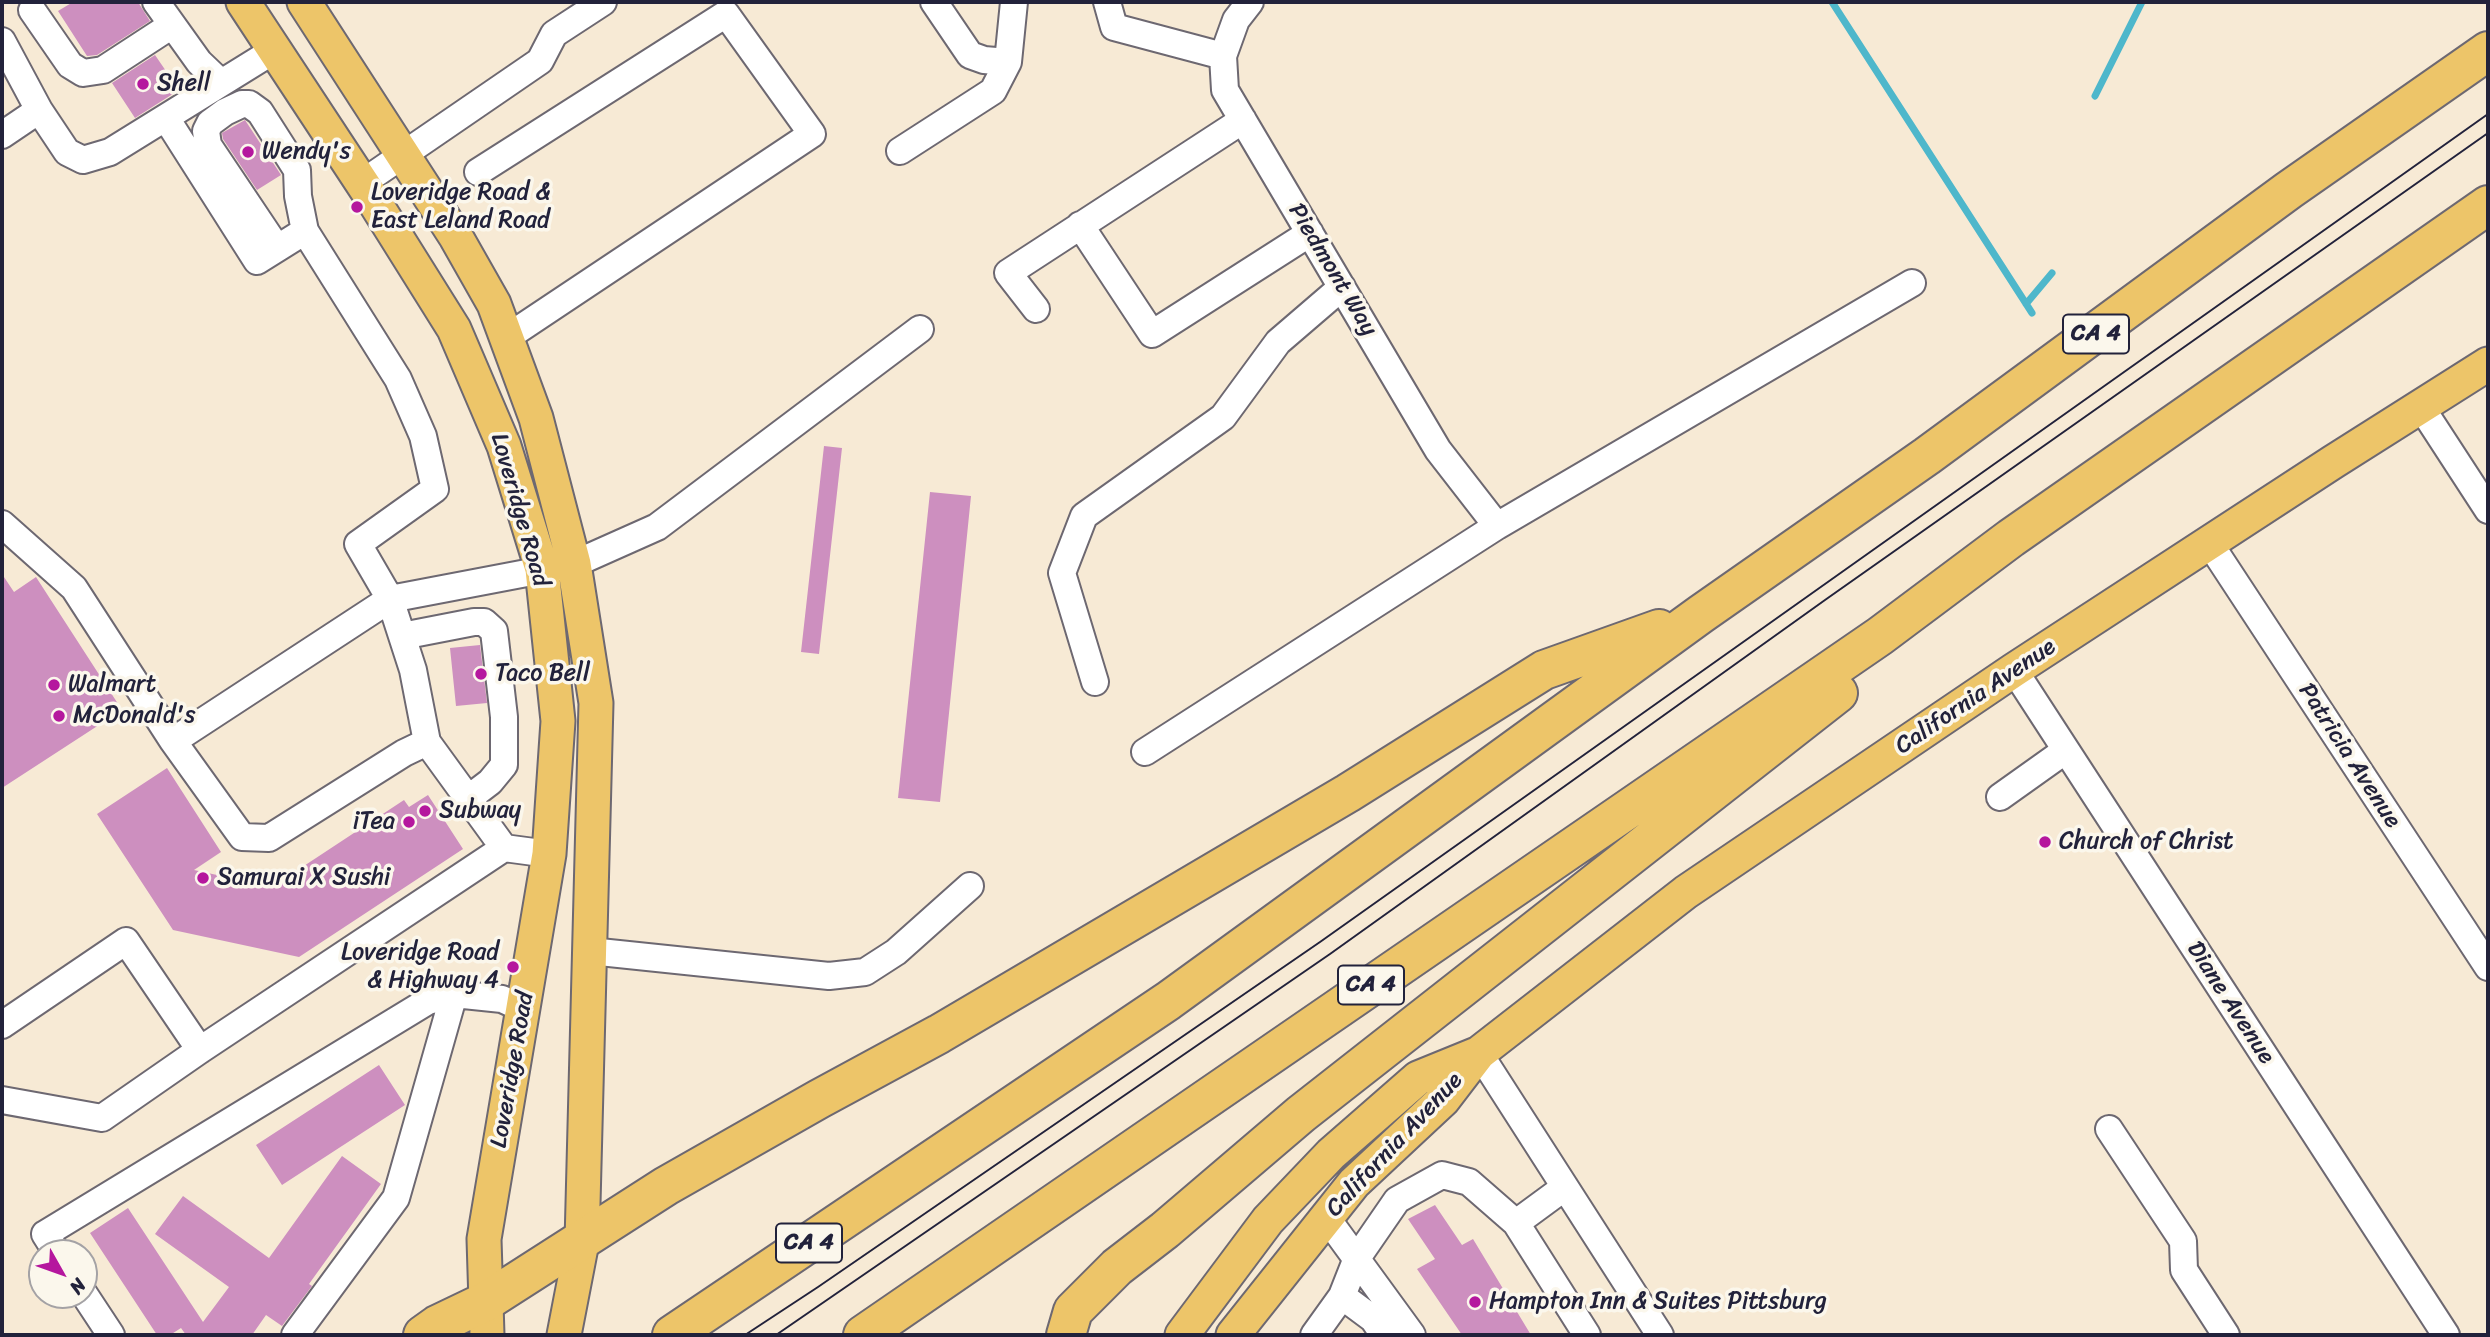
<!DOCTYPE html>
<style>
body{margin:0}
#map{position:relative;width:2490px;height:1337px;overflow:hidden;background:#f7ead5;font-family:Sriracha,sans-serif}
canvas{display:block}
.frame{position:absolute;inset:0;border:4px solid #22223b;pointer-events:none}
.north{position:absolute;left:28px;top:1239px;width:70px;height:70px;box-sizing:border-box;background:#fbf7ec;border:2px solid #a4a2a5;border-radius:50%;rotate:130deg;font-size:19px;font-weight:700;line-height:28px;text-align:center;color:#22223b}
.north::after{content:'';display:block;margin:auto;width:24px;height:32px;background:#b5179e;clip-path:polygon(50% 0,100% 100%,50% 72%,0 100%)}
</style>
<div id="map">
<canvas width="2490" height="1337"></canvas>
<div class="frame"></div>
<div class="north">N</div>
</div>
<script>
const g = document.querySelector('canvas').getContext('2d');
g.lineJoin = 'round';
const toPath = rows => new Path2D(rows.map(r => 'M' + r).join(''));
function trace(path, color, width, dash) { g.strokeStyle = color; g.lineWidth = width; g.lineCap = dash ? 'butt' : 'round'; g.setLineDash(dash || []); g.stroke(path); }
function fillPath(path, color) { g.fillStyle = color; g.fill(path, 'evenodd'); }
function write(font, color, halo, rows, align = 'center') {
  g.font = font + ' Sriracha,sans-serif'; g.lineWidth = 7; g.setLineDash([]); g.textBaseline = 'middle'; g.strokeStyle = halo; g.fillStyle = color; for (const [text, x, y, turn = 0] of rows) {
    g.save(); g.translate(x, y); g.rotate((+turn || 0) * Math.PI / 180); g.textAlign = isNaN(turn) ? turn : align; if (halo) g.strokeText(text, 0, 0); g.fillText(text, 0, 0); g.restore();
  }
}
trace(toPath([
 [1832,2,2032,313],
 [2095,96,2142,2],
 [2026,304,2052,273]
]), '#4eb7cb', 7);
fillPath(toPath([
 [73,2,138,2,150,21,97,55,87,56,58,11],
 [155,55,179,90,135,118,112,83],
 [245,120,281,175,257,190,223,139,222,133],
 [824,446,842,448,819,654,801,652],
 [930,492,971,496,940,802,898,798],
 [2,574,14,592,36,577,122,710,2,788],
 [480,645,487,703,456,706,450,648],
 [167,768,221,852,194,870,272,887,404,800,409,807,428,795,463,849,299,957,173,930,97,814],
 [379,1065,405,1105,282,1185,256,1145],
 [342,1156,381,1184,309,1284,312,1286,282,1326,266,1315,252,1335,186,1335,181,1328,170,1335,157,1335,90,1233,128,1208,203,1322,229,1287,155,1234,183,1196,269,1258],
 [1435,1205,1462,1245,1473,1239,1531,1335,1462,1335,1417,1269,1435,1259,1408,1219]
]), '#cd8fbf');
const minor = toPath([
 [156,2,199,62,221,83],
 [934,2,970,55,984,60,1008,62,1014,2],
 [1107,2,1114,27,1223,56],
 [1250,2,1236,20,1223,56,1225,90,1438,450,1497,526],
 [32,10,70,65,83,73,103,70,172,25],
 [2,41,39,110,67,152,83,160,110,152,273,51],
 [166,118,257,261,305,231,398,379,423,436,435,489,358,544,390,599,413,670,427,742],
 [2,135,39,110],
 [900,151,993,91,1008,62],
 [478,172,726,14,812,134,506,338],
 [362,183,540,61,554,34,603,2],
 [1080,225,1152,334,1310,233],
 [277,248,208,145,206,131,210,123,225,112,242,104,249,104,260,112,297,170,298,196,305,231],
 [1036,309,1008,273,1243,120],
 [2421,407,2488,510],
 [2,524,74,588,173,741,242,837,269,838,404,753,427,742,504,848,549,854],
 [2210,544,2488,967],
 [402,636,474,622,484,622,494,631,504,717,504,765,490,782,469,798],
 [2014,670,2446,1335],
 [1095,682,1062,573,1084,516,1223,417,1278,342,1342,287],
 [173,741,390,599,574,564,657,527,920,329],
 [1145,752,1497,526,1912,283],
 [2000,797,2066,750],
 [590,951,829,976,865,972,896,952,970,886],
 [2,1025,126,941,200,1050],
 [1479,1053,1660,1335],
 [2,1100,102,1118,200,1050,504,848],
 [2109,1129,2183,1241,2184,1270,2226,1335],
 [1326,1217,1412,1335],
 [1516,1223,1565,1187],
 [57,1253,45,1234,428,1001,454,994,502,999,524,1009],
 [84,1294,111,1335],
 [1342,1296,1373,1319,1384,1335],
 [295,1335,396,1198,454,994],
 [1314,1335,1342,1296,1357,1258,1397,1200,1442,1175,1469,1182,1516,1223,1587,1335]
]);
const major = toPath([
 [243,2,372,198,454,329,504,446,542,569,558,721,549,854,484,1239,487,1335],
 [304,2,456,237,494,304,536,418,574,564,596,703,582,1242,564,1335],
 [1182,1335,1268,1220,1331,1154,1418,1078,1477,1054],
 [1233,1335,1354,1183,1443,1100,1479,1053,1686,892,2014,670,2333,462,2488,364]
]);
const highway = toPath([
 [423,1335,437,1325,485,1302,666,1186,819,1099,939,1034,1348,793,1544,670,1659,629],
 [672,1335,1168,1001,1701,614,1927,456,2289,190,2488,51],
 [863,1335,1880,636,2011,538,2488,205],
 [1066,1335,1073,1311,1117,1267,1165,1230,1301,1114,1838,693]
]);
trace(minor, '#6d6871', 30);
trace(major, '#6d6871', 37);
trace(highway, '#6d6871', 42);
trace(minor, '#fff', 26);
trace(major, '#edc569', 33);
trace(highway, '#edc569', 38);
trace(toPath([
 [745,1335,818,1287,1320,942,2488,114],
 [776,1335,1330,954,1825,600,2488,133]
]), '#22223b', 2);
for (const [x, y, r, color] of [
 [143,84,7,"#b5179e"],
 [248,152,7,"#b5179e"],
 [357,207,7,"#b5179e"],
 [481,674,7,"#b5179e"],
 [54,685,7,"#b5179e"],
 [59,716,7,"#b5179e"],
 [425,811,7,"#b5179e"],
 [409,822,7,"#b5179e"],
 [2045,842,7,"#b5179e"],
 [203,878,7,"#b5179e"],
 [513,967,7,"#b5179e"],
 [1475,1302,7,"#b5179e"]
]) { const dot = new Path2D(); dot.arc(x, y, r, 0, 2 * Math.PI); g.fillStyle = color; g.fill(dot); trace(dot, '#fbf7ec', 2.5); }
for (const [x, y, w] of [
 [2096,334,66],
 [1371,985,66],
 [809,1243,66]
]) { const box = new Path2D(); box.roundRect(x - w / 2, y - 19.5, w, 39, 5); g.fillStyle = '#fbf7ec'; g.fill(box); trace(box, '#22223b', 2); }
write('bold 23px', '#22223b', null, [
 ["CA 4",2096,334],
 ["CA 4",1371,985],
 ["CA 4",809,1243]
]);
write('24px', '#22223b', '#fbf7ec', [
 ["Shell",157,84],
 ["Wendy's",262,152],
 ["Loveridge Road &",371,193],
 ["East Leland Road",371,221],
 ["Taco Bell",495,674],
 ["Walmart",68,685],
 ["McDonald's",73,716],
 ["Subway",439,811],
 ["iTea",395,822,"right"],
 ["Church of Christ",2059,842],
 ["Samurai X Sushi",217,878],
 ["Loveridge Road",499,953,"right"],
 ["& Highway 4",499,981,"right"],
 ["Hampton Inn & Suites Pittsburg",1489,1302]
], 'left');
write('24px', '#22223b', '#fbf7ec', [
 ["Piedmont Way",1332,270,59],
 ["Loveridge Road",519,510,74],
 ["California Avenue",1976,697,-34],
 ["Patricia Avenue",2349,756,57],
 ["Diane Avenue",2230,1003,57],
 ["Loveridge Road",513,1070,-80],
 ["California Avenue",1395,1145,-47]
]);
</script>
